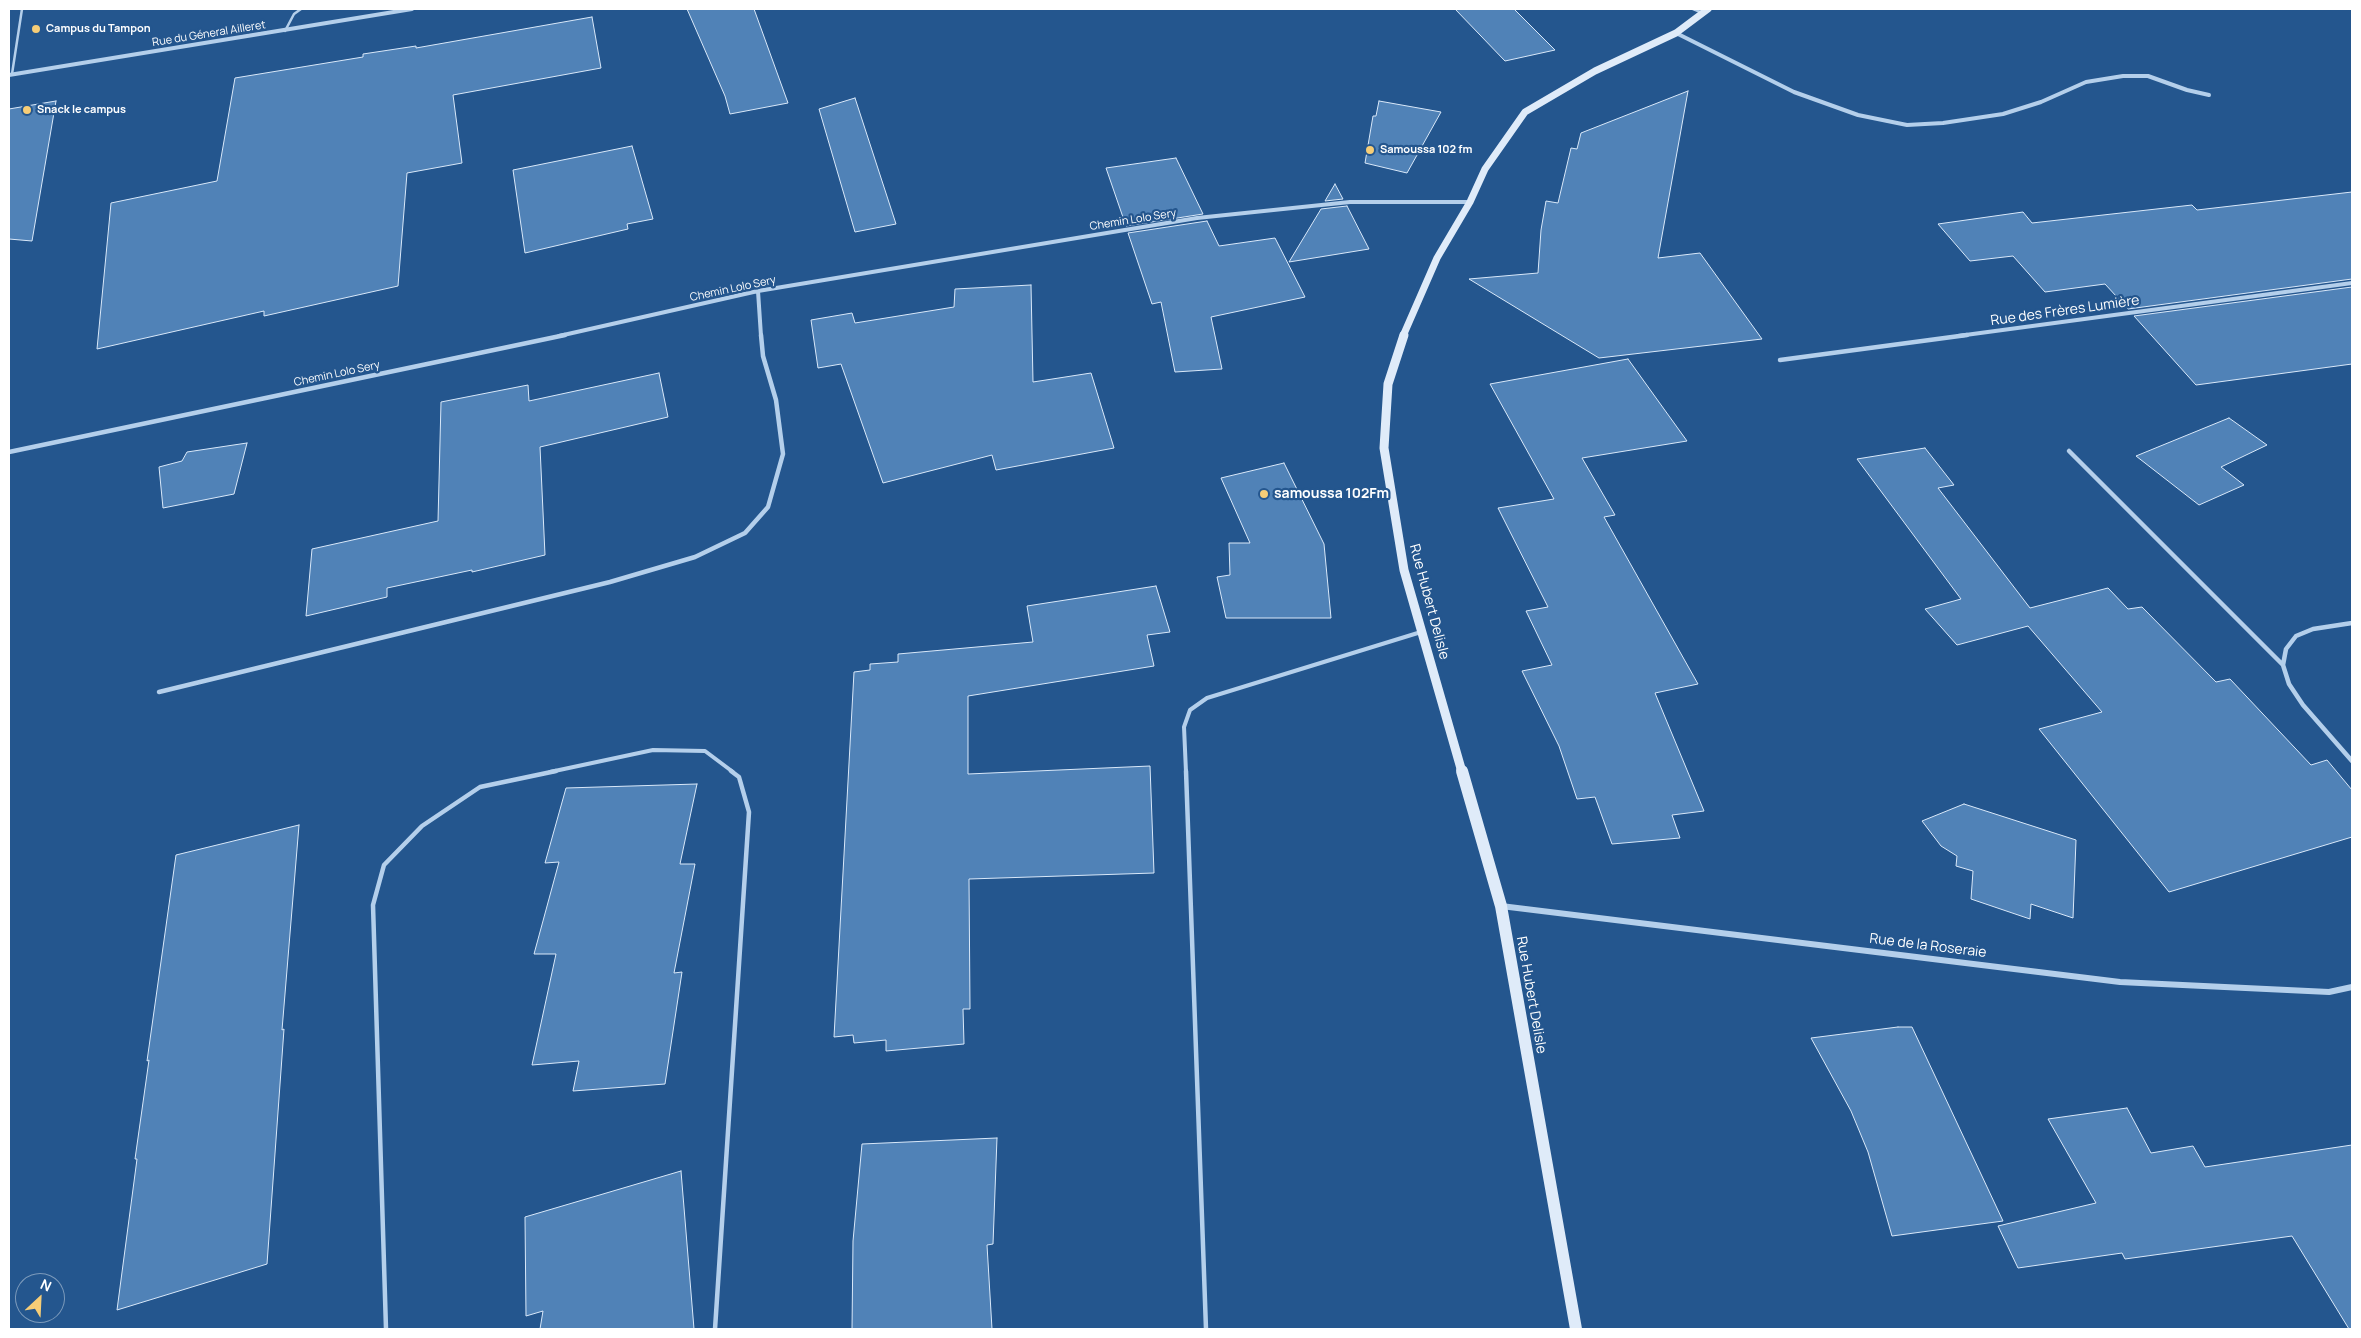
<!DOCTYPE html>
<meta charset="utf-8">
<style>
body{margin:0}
#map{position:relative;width:2361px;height:1338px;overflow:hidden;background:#24568e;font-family:Manrope,sans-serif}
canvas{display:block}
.frame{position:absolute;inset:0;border:10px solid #fff;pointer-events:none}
.north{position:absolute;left:15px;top:1273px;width:50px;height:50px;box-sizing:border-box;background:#24568e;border:1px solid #7c9abb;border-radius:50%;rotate:25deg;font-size:14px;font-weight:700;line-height:20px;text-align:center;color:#fff}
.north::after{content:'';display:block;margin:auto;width:18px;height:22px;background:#f6cd77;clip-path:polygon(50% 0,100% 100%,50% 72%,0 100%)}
</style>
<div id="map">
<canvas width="2361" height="1338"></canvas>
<div class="frame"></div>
<div class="north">N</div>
</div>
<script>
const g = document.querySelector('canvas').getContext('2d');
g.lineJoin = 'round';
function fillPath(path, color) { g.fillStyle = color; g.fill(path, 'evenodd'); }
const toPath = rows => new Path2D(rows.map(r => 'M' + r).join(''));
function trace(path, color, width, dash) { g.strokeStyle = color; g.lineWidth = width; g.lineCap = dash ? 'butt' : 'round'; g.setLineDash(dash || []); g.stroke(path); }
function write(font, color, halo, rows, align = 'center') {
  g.font = font + ' Manrope,sans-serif'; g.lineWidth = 4.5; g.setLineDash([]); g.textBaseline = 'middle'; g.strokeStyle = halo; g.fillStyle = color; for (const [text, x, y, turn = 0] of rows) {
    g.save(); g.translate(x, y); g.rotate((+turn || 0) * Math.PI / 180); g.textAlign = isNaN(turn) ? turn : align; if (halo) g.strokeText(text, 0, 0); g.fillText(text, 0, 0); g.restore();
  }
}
const building = toPath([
 [687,9,754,9,788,103,730,114,725,96,687,9],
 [1455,9,1514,9,1555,50,1505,61,1455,9],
 [592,17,601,68,453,95,462,163,407,173,398,286,264,316,264,311,97,349,111,203,217,181,235,78,363,57,363,54,416,46,416,48,592,17],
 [1688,91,1658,258,1700,253,1762,339,1599,358,1469,279,1538,273,1541,230,1546,201,1558,203,1571,148,1577,149,1581,133,1688,91],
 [855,98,896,224,855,232,819,109,855,98],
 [56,101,32,241,9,239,9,109,56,101],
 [1379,101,1441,112,1407,173,1365,163,1373,116,1376,116,1379,101],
 [632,146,653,219,627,224,628,229,525,253,513,170,632,146],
 [1176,158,1203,214,1126,226,1106,168,1176,158],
 [1335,184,1343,199,1325,201,1335,184],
 [2352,192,2352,279,2128,309,2105,284,2045,292,2013,256,1970,261,1938,224,2023,212,2032,223,2192,205,2197,210,2352,192],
 [1347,206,1369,249,1289,262,1321,209,1347,206],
 [1207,221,1219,246,1275,238,1305,297,1211,317,1222,369,1175,372,1161,302,1152,304,1128,233,1207,221],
 [1031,285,1033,382,1091,373,1114,448,996,470,992,455,883,483,841,364,818,368,811,320,852,313,855,323,954,307,955,289,1031,285],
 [2352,287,2352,364,2196,385,2134,316,2352,287],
 [1628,359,1687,441,1582,458,1615,515,1604,517,1698,684,1655,693,1704,811,1672,815,1680,838,1612,844,1595,797,1577,799,1559,746,1522,671,1552,665,1526,611,1548,607,1498,508,1554,499,1490,384,1628,359],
 [659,373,668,417,540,447,545,555,472,572,472,570,387,588,387,597,306,616,312,549,438,521,441,402,528,385,529,401,659,373],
 [2229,418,2267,445,2221,467,2244,485,2199,505,2136,456,2229,418],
 [247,443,234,494,163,508,159,467,182,461,187,452,247,443],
 [1925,448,1954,485,1938,488,2030,608,2108,588,2128,609,2142,607,2216,682,2230,679,2311,765,2327,760,2352,790,2352,837,2169,892,2039,729,2102,712,2028,626,1957,645,1925,609,1961,599,1857,459,1925,448],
 [1284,463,1324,544,1331,618,1226,618,1217,577,1230,575,1229,543,1250,543,1221,478,1284,463],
 [1156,586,1170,632,1147,635,1154,666,968,696,968,774,1150,766,1154,873,969,879,970,1009,963,1009,964,1044,886,1051,886,1040,854,1043,853,1035,834,1037,854,672,870,670,870,664,898,662,898,654,1033,642,1027,606,1156,586],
 [697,784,680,864,695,864,674,973,682,972,665,1084,573,1091,579,1061,532,1065,556,954,534,954,559,862,545,863,566,788,697,784],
 [1964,804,2076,840,2073,918,2031,904,2030,919,1971,899,1973,871,1956,866,1957,856,1941,846,1922,821,1964,804],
 [299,825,282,1030,284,1029,267,1264,117,1310,137,1159,135,1159,149,1060,147,1061,176,855,299,825],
 [1898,1027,1912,1027,2003,1221,1892,1236,1868,1152,1851,1111,1811,1038,1898,1027],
 [2127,1108,2151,1153,2193,1146,2205,1167,2352,1145,2352,1329,2349,1329,2292,1236,2125,1259,2122,1253,2018,1268,1998,1226,2096,1203,2048,1119,2127,1108],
 [997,1138,993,1244,987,1245,992,1329,852,1329,853,1241,862,1144,997,1138],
 [681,1171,694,1329,540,1329,543,1311,526,1316,525,1217,681,1171]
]);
fillPath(building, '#5082b7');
trace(building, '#d9e8f9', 1);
trace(toPath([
 [1693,9,1703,13],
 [285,31,294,14,301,9],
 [12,74,22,9]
]), '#b4cfeb', 2.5);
trace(toPath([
 [550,772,653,750,705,751,733,772],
 [1186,772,1184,727,1190,710,1207,698,1421,632]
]), '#b4cfeb', 4);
trace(toPath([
 [1186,771,1206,1329],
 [386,1329,373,905,384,865,422,826,480,787,556,771],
 [715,1329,749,812,739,777,731,771]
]), '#b4cfeb', 4.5);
trace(toPath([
 [1676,33,1794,92,1858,115,1907,125,1943,123,2003,114,2041,102,2086,82,2123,76,2148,76,2187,90,2209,95],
 [9,75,412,9],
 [758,291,761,336],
 [559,336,758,291,1197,218,1350,202,1470,202],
 [1958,336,2352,283]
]), '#b4cfeb', 4);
trace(toPath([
 [1780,360,1967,335],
 [2069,451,2283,665],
 [9,452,565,335],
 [2352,623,2313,629,2296,636,2286,649,2283,665,2289,684,2303,705,2352,761],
 [159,692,610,582,695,557,745,533,768,507,783,454,776,400,763,356,761,335]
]), '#b4cfeb', 4.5);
trace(toPath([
 [1501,906,2120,982,2329,992,2352,987]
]), '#b4cfeb', 6);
trace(toPath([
 [1403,336,1437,258,1470,202,1485,169,1525,112,1595,71,1676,33,1708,9]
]), '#dfebf9', 7);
trace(toPath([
 [1404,335,1388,384,1384,448,1404,570,1462,772]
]), '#dfebf9', 9);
trace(toPath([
 [1462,771,1501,906,1576,1329]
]), '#dfebf9', 12);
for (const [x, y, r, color] of [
 [36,29,5,"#f6cd77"],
 [27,110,5,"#f6cd77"],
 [1370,150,5,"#f6cd77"],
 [1264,494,5,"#f6cd77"]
]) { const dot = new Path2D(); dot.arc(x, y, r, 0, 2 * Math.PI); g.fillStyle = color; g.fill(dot); trace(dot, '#24568e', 2); }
write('bold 11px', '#fff', '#24568e', [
 ["Campus du Tampon",46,29],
 ["Snack le campus",37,110],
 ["Samoussa 102 fm",1380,150]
], 'left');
write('11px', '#fff', '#24568e', [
 ["Rue du Géneral Ailleret",209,34,-9],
 ["Chemin Lolo Sery",1133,220,-9],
 ["Chemin Lolo Sery",733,289,-12],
 ["Chemin Lolo Sery",337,374,-12]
]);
write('14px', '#fff', '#24568e', [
 ["Rue des Frères Lumière",2065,311,-8],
 ["Rue Hubert Delisle",1429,602,75],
 ["Rue de la Roseraie",1928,946,7],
 ["Rue Hubert Delisle",1531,995,80]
]);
write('bold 14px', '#fff', '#24568e', [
 ["samoussa 102Fm",1274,494]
], 'left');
</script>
